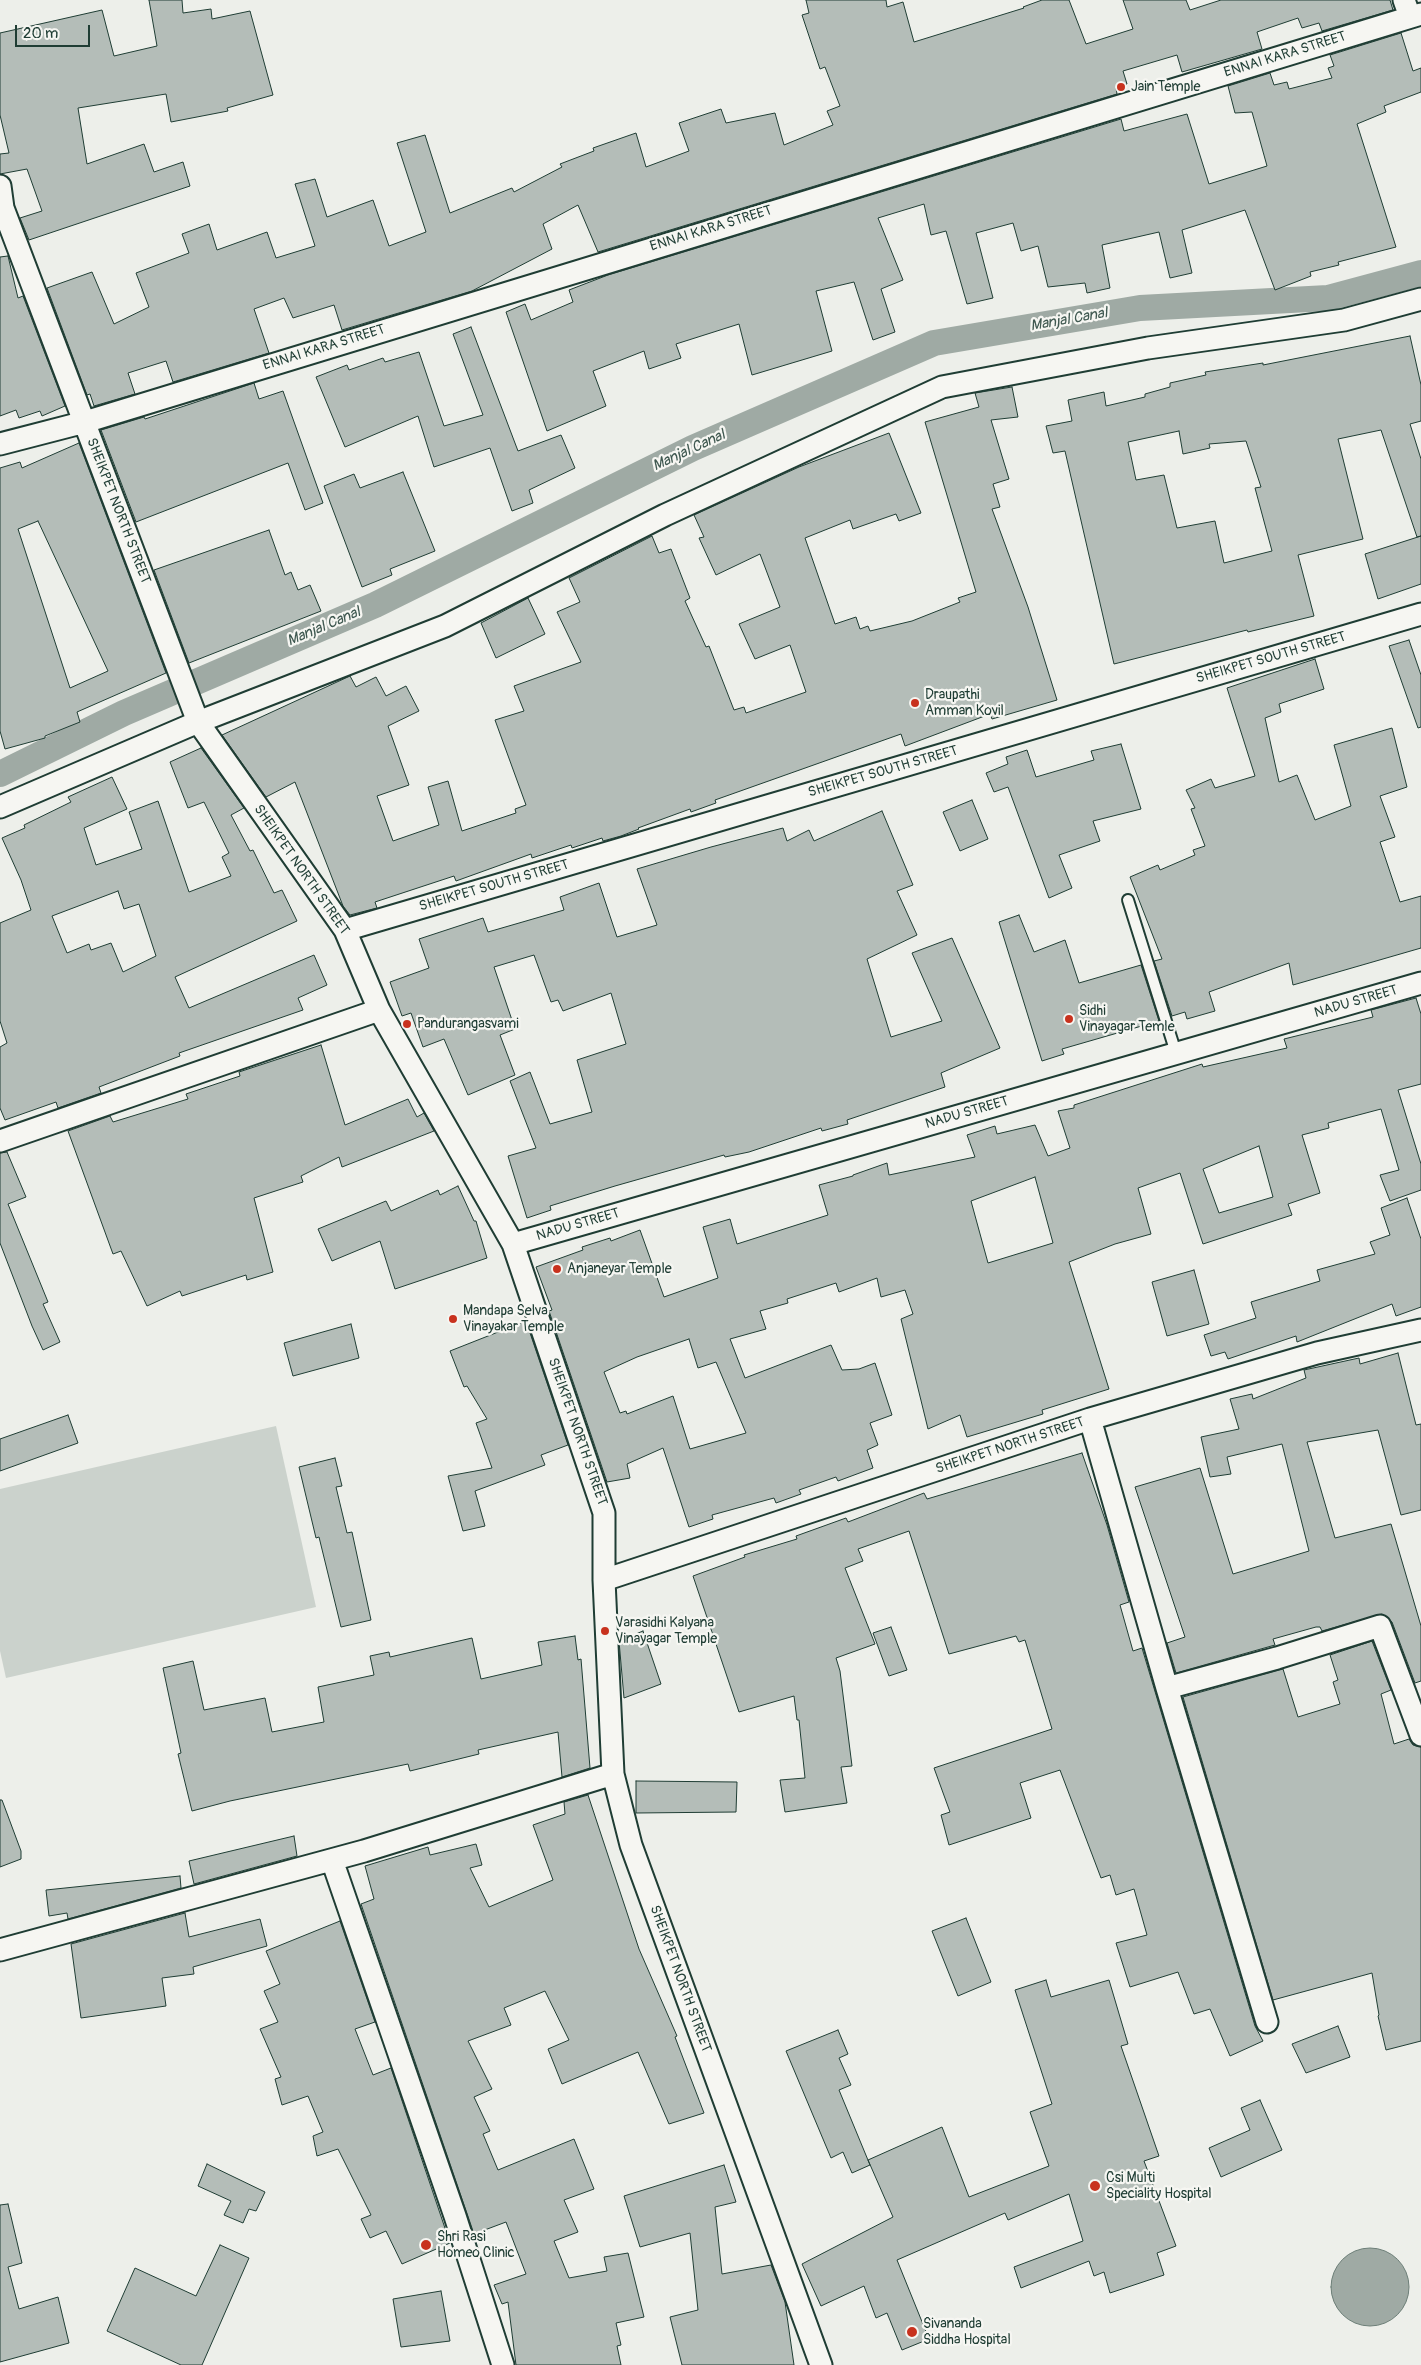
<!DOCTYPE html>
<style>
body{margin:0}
#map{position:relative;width:1421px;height:2365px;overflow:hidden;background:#edefea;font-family:Pangolin,sans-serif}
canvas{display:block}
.scale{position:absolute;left:15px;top:25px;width:75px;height:22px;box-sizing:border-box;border:2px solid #1f3d34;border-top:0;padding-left:6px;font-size:15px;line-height:18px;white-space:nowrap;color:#1f3d34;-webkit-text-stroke:4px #f6f6f2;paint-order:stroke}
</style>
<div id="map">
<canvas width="1421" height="2365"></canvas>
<div class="scale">20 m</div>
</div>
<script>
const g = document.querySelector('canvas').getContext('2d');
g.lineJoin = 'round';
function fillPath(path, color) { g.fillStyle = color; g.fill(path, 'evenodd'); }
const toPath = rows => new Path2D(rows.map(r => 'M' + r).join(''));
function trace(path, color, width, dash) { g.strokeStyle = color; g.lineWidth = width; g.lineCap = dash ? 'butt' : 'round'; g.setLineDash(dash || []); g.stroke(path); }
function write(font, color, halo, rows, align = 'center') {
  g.font = font + ' Pangolin,sans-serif'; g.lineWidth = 4.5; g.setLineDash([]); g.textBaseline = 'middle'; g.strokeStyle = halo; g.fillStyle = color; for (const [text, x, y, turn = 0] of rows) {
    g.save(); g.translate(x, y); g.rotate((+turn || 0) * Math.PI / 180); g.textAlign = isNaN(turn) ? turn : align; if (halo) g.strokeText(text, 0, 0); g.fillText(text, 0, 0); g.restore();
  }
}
fillPath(toPath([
 [276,1426,316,1607,6,1678,0,1651,0,1489]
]), '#cbd2cc');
const water = toPath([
 '1331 2287a39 39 0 1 1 78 0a39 39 0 1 1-78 0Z'
]);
fillPath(water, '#9faaa4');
trace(water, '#6c7e77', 1);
trace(toPath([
 [0,774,124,713,375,605,693,448,934,343,1140,308,1328,298,1421,273]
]), '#9faaa4', 26);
const building = toPath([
 [149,0,182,0,183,13,211,9,212,19,250,11,273,95,227,108,228,111,171,122,166,94,78,108,87,164,144,144,154,172,183,162,190,186,29,240,20,218,42,211,27,169,0,174,0,154,9,153,0,115,0,33,102,10,114,56,157,46,149,0],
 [806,0,886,0,887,7,903,2,914,42,1024,8,1023,7,1042,0,1069,0,1086,44,1133,29,1123,0,1186,0,1190,10,1221,0,1390,0,1393,10,1322,31,1319,23,1302,28,1298,18,1257,32,1262,49,1182,72,1177,55,1123,71,1127,84,1116,88,1117,94,598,252,578,205,543,224,552,249,472,291,342,330,334,305,293,318,284,298,254,309,269,353,173,382,166,361,128,373,135,394,94,406,90,394,87,395,47,288,92,272,114,324,149,307,136,273,189,253,182,234,209,224,217,250,267,232,276,258,315,246,295,184,315,179,327,217,373,200,389,246,426,232,397,143,425,135,450,213,512,188,514,192,562,167,560,164,594,151,593,148,636,133,646,167,689,151,679,123,721,109,726,123,775,113,784,145,833,125,827,111,840,106,825,67,820,69,802,15,809,13,806,0],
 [1401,33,1413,71,1421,68,1421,92,1384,106,1386,112,1357,124,1396,247,1338,262,1339,265,1310,272,1311,276,1275,290,1245,210,1182,230,1192,273,1170,278,1159,232,1102,245,1110,288,1087,293,1085,283,1048,287,1038,246,1021,251,1013,223,976,233,993,298,967,304,946,231,931,235,924,204,878,218,903,280,881,289,895,332,873,340,854,282,816,291,832,351,752,375,739,324,676,344,681,358,649,369,644,351,593,371,606,406,547,431,506,312,525,304,531,320,573,302,569,290,608,275,1121,119,1124,131,1187,114,1209,184,1267,166,1252,112,1235,113,1228,86,1270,73,1274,85,1287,82,1289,89,1332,78,1328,68,1334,66,1330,55,1401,33],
 [8,256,18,298,23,296,65,406,42,416,40,411,19,418,16,410,0,416,0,257,8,256],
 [471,327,518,451,561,435,575,468,529,490,533,503,512,511,490,448,434,467,418,416,345,447,316,377,347,365,349,370,383,358,385,362,419,352,444,426,483,415,453,334,471,327],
 [1410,336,1421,385,1421,421,1410,424,1421,459,1421,536,1417,537,1381,430,1338,439,1363,539,1298,555,1314,616,1248,632,1247,630,1114,664,1065,451,1053,453,1046,426,1072,421,1068,400,1104,392,1106,406,1145,397,1145,394,1170,387,1170,383,1206,375,1205,372,1263,363,1263,365,1410,336],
 [1179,431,1183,454,1210,448,1209,444,1246,441,1261,487,1255,488,1272,551,1224,563,1215,521,1177,528,1164,475,1136,480,1128,442,1179,431],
 [254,383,259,399,283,391,323,503,305,510,288,463,136,522,101,430,144,417,145,419,254,383],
 [1012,387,1018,417,991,420,1009,479,993,484,1000,507,992,509,1028,607,1057,700,992,719,990,714,905,746,901,734,715,800,716,803,691,812,690,809,638,828,639,829,621,836,603,841,602,838,572,848,571,845,532,858,531,854,456,881,454,876,375,902,377,908,350,915,343,906,295,782,266,797,222,735,350,676,356,687,376,677,386,696,406,686,419,711,388,726,409,785,377,796,393,841,439,825,428,787,448,781,462,831,516,813,515,809,526,805,495,720,524,711,514,686,581,662,557,612,580,602,569,578,652,536,659,553,671,549,690,598,685,601,706,647,709,646,734,710,744,707,746,713,806,692,790,645,755,659,739,624,780,607,760,554,716,575,699,538,704,537,694,515,799,467,889,433,921,513,899,521,896,514,853,529,850,520,805,538,835,624,856,617,860,629,868,626,870,631,912,621,960,602,958,598,976,592,925,422,979,407,975,393,1012,387],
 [79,443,166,673,77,712,80,722,45,736,45,738,5,749,0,731,0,468,20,462,22,468,79,443],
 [38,521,108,671,70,688,18,529,38,521],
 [403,472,435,551,390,569,392,575,362,587,324,486,354,474,360,488,403,472],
 [269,530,285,575,291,572,298,590,310,585,321,611,189,663,154,570,269,530],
 [1421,536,1421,584,1378,599,1365,554,1421,536],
 [528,598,545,634,496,658,481,623,528,598],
 [1409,640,1421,675,1421,727,1418,728,1389,646,1409,640],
 [1315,659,1324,689,1279,704,1281,712,1265,718,1279,782,1297,775,1315,820,1351,806,1334,745,1392,728,1407,787,1380,796,1395,837,1380,842,1400,902,1421,896,1421,948,1293,985,1289,963,1209,992,1215,1011,1187,1019,1185,1012,1172,1016,1154,961,1162,959,1130,877,1158,865,1160,870,1195,855,1193,850,1205,846,1191,809,1195,808,1186,790,1211,779,1215,788,1255,776,1227,688,1315,659],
 [1121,744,1141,809,1093,821,1100,841,1059,855,1072,888,1049,898,1008,787,994,792,986,773,1008,764,1006,757,1027,750,1036,777,1094,760,1091,751,1121,744],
 [201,748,244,808,231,815,250,851,253,850,274,893,282,890,297,921,175,977,189,1008,314,955,327,985,298,998,303,1010,179,1053,180,1056,99,1087,101,1093,58,1108,56,1102,5,1120,0,1108,0,1047,7,1043,0,1021,0,923,31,910,21,880,2,838,25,828,24,825,71,802,68,797,112,777,127,809,84,828,96,865,142,849,129,812,158,801,189,892,231,876,222,857,229,853,204,802,188,808,170,762,201,748],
 [118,891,124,909,139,904,156,956,123,972,111,943,91,950,89,944,67,953,52,916,118,891],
 [972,800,988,839,960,851,943,812,972,800],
 [882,811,913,885,897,891,917,935,867,959,891,1037,942,1021,912,953,952,938,1000,1048,941,1073,945,1087,847,1120,848,1124,822,1131,821,1128,749,1152,725,1157,724,1155,615,1186,550,1206,551,1210,527,1218,508,1156,536,1148,510,1081,530,1072,550,1124,592,1112,577,1060,626,1044,611,993,563,1011,558,1000,551,1002,534,955,494,967,515,1029,500,1035,515,1075,468,1095,444,1039,423,1047,411,1013,402,1016,390,982,429,968,419,939,483,918,488,932,564,910,560,897,599,883,617,937,657,925,637,869,711,847,783,828,787,841,809,830,814,841,882,811],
 [1019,915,1034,952,1065,940,1079,983,1141,965,1159,1021,1062,1049,1064,1054,1042,1061,999,922,1019,915],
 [1416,998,1421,1014,1421,1084,1398,1090,1421,1164,1421,1190,1390,1201,1380,1175,1399,1170,1381,1109,1328,1123,1329,1128,1302,1135,1320,1193,1288,1204,1292,1215,1203,1244,1180,1173,1138,1188,1151,1234,1115,1244,1069,1262,1109,1389,1042,1410,1043,1414,967,1437,960,1415,928,1429,901,1319,913,1314,905,1290,881,1297,877,1278,839,1292,836,1283,787,1299,788,1303,760,1311,766,1329,730,1339,745,1378,831,1345,842,1370,859,1369,875,1363,892,1415,870,1423,878,1445,867,1450,873,1468,838,1481,836,1477,799,1490,801,1494,776,1503,774,1498,712,1515,713,1519,689,1527,663,1448,627,1464,630,1478,607,1482,549,1311,552,1310,536,1267,583,1250,582,1247,610,1238,611,1241,640,1230,664,1297,718,1278,703,1227,730,1219,737,1244,828,1215,819,1185,853,1176,853,1175,887,1163,889,1175,975,1157,967,1135,995,1126,997,1134,1035,1125,1048,1156,1070,1148,1058,1111,1074,1108,1074,1105,1202,1064,1203,1067,1287,1048,1284,1039,1373,1017,1371,1010,1416,998],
 [1259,1146,1273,1197,1219,1213,1203,1169,1259,1146],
 [1035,1177,1053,1243,988,1263,971,1201,1035,1177],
 [689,1339,698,1368,716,1362,746,1433,690,1449,673,1396,627,1414,626,1411,620,1413,604,1372,637,1357,689,1339],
 [321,1045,345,1125,408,1099,417,1117,424,1113,434,1131,342,1167,339,1157,301,1176,303,1182,254,1198,273,1272,247,1280,246,1275,182,1296,180,1291,147,1306,121,1251,113,1254,68,1131,110,1116,113,1122,188,1099,186,1094,240,1076,239,1072,321,1045],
 [7,1152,26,1197,8,1204,48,1302,43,1304,60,1342,43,1350,32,1326,0,1243,0,1153,7,1152],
 [458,1186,474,1221,476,1221,487,1258,395,1289,380,1241,332,1261,318,1229,386,1201,391,1211,438,1190,440,1195,458,1186],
 [1407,1198,1421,1239,1421,1307,1396,1316,1392,1304,1297,1342,1296,1336,1228,1359,1225,1352,1211,1356,1204,1335,1256,1318,1251,1302,1320,1281,1317,1270,1375,1254,1370,1242,1390,1235,1381,1208,1407,1198],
 [1194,1270,1209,1324,1167,1336,1152,1282,1194,1270],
 [526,1321,568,1445,541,1455,545,1465,475,1491,485,1526,463,1531,448,1476,492,1468,476,1423,487,1419,467,1386,464,1387,450,1351,526,1321],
 [351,1324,359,1358,293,1376,284,1343,351,1324],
 [1398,1353,1416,1425,1421,1424,1421,1510,1401,1515,1378,1430,1307,1442,1335,1538,1391,1524,1421,1626,1421,1681,1415,1683,1392,1622,1382,1614,1322,1631,1320,1627,1316,1627,1273,1639,1275,1645,1176,1673,1167,1643,1185,1637,1135,1487,1200,1468,1233,1574,1309,1551,1282,1444,1227,1457,1231,1474,1210,1477,1201,1437,1239,1429,1230,1399,1252,1394,1253,1399,1306,1378,1304,1370,1359,1358,1360,1364,1398,1353],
 [68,1415,78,1443,0,1471,0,1439,68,1415],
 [1082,1453,1107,1525,1129,1602,1120,1605,1133,1651,1142,1648,1255,2026,1263,2041,1230,2056,1210,2009,1194,2014,1178,1972,1130,1987,1116,1943,1147,1935,1134,1889,1116,1895,1110,1875,1101,1878,1060,1770,1020,1783,1031,1818,949,1845,941,1815,950,1812,934,1768,1052,1729,1025,1640,1019,1642,1016,1636,949,1654,909,1531,858,1549,863,1561,845,1568,875,1644,836,1658,840,1671,852,1766,841,1767,847,1803,785,1812,780,1780,805,1778,799,1720,797,1720,794,1696,739,1712,693,1576,745,1557,744,1555,797,1539,796,1536,846,1518,848,1522,924,1493,927,1499,1082,1453],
 [335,1458,342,1486,336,1487,347,1533,352,1532,371,1620,341,1627,319,1537,316,1538,299,1467,335,1458],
 [891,1627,907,1670,889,1676,873,1633,891,1627],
 [643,1631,661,1684,624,1698,619,1641,643,1631],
 [575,1636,578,1660,581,1659,590,1768,562,1777,558,1732,478,1750,479,1754,410,1771,408,1764,230,1801,192,1811,178,1754,181,1753,163,1668,193,1661,204,1710,265,1698,272,1732,324,1722,318,1687,374,1675,370,1656,389,1652,390,1657,472,1638,481,1679,542,1665,538,1642,575,1636],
 [1372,1641,1391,1690,1381,1694,1394,1744,1409,1739,1413,1745,1421,1747,1421,2041,1386,2050,1378,2016,1379,2015,1372,1973,1273,2000,1183,1697,1283,1669,1298,1717,1340,1704,1333,1682,1338,1680,1330,1655,1372,1641],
 [636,1781,737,1782,736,1812,636,1813,636,1781],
 [588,1795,639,1949,677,2036,675,2037,704,2113,669,2124,638,2052,562,2084,548,2049,569,2040,545,1991,504,2008,511,2025,468,2041,492,2089,474,2097,490,2131,483,2134,498,2170,574,2139,594,2189,564,2200,578,2232,554,2241,569,2278,607,2271,604,2257,628,2253,644,2317,616,2323,621,2345,617,2346,621,2365,516,2365,508,2302,502,2304,494,2285,526,2274,506,2222,474,2234,361,1904,374,1899,365,1866,428,1847,430,1855,476,1844,482,1865,470,1868,489,1907,553,1880,533,1825,565,1814,564,1802,588,1795],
 [0,1800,2,1800,21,1851,21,1859,0,1867,0,1800],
 [294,1836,297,1856,194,1884,189,1861,294,1836],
 [180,1876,181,1888,68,1919,67,1913,49,1916,46,1890,180,1876],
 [185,1913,189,1937,260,1919,267,1946,193,1967,194,1974,162,1978,166,2006,81,2018,71,1944,185,1913],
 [966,1918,991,1982,958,1996,932,1931,966,1918],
 [340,1921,375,2022,355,2029,373,2075,391,2068,450,2243,402,2264,386,2231,370,2238,361,2219,371,2215,338,2149,317,2156,313,2136,323,2132,308,2096,282,2105,275,2079,281,2077,260,2029,278,2022,264,1991,280,1984,266,1951,340,1921],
 [1046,1980,1051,1997,1109,1980,1128,2044,1121,2046,1159,2156,1144,2161,1176,2246,1157,2253,1164,2275,1110,2293,1104,2272,1094,2276,1089,2261,1021,2288,1014,2267,1083,2241,1069,2194,1008,2220,1005,2213,897,2260,929,2339,902,2350,887,2313,876,2318,864,2286,821,2306,802,2264,893,2217,868,2160,942,2127,969,2197,1049,2166,1030,2112,1052,2104,1015,1990,1046,1980],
 [1338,2026,1350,2057,1306,2073,1292,2044,1338,2026],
 [838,2030,848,2054,839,2058,851,2085,839,2090,870,2165,852,2173,843,2152,831,2158,786,2051,838,2030],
 [1260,2100,1282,2150,1221,2177,1209,2148,1250,2130,1241,2108,1260,2100],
 [207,2164,265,2192,256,2211,249,2209,243,2223,224,2215,231,2201,198,2186,207,2164],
 [724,2165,736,2202,715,2207,722,2274,771,2265,785,2302,794,2365,682,2365,670,2317,698,2310,690,2233,640,2247,624,2196,724,2165],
 [8,2204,22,2263,8,2267,19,2309,58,2297,69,2343,0,2362,0,2205,8,2204],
 [220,2245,249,2258,202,2365,181,2365,107,2331,135,2268,196,2296,220,2245],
 [441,2291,450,2341,401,2347,393,2299,441,2291]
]);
fillPath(building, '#b4bdb8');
trace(building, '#1f3d34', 1);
const lane = toPath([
 [1128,900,1176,1053]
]);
const street = toPath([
 [1404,0,1410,17],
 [0,186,3,208,198,722,345,930,379,1010,513,1244,604,1513,604,1580,613,1774,631,1845,821,2365],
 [0,444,85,422,1421,14],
 [0,807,198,722,445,626,665,515,942,387,1148,348,1344,320,1421,299],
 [345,930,1421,614],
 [0,1141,379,1010],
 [513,1244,1421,983],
 [1090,1419,1167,1688,1267,2022],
 [604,1580,1090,1419,1317,1353,1421,1330],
 [1167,1688,1277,1658,1380,1626,1421,1735],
 [332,1860,455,2216,503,2365],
 [0,1950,364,1851,613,1774]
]);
trace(lane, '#1f3d34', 14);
trace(street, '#1f3d34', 25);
trace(lane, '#f6f6f2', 10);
trace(street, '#f6f6f2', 21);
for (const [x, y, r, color] of [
 [1121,87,5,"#c8321e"],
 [915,703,5,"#c8321e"],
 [1069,1019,5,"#c8321e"],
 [407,1024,5,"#c8321e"],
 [557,1269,5,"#c8321e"],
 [453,1319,5,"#c8321e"],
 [605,1631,5,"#c8321e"],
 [1095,2186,6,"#c8321e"],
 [426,2245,6,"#c8321e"],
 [912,2332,6,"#c8321e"]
]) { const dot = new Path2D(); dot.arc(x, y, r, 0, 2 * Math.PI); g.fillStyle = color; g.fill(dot); trace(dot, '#f6f6f2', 2); }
write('14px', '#1f3d34', '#f6f6f2', [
 ["ENNAI KARA STREET",1285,55,-17],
 ["ENNAI KARA STREET",711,229,-17],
 ["ENNAI KARA STREET",324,348,-17],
 ["SHEIKPET NORTH STREET",118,511,69],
 ["SHEIKPET SOUTH STREET",1271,658,-16],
 ["SHEIKPET SOUTH STREET",883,772,-16],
 ["SHEIKPET NORTH STREET",301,870,55],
 ["SHEIKPET SOUTH STREET",494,886,-16],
 ["NADU STREET",1356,1002,-16],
 ["NADU STREET",967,1113,-16],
 ["NADU STREET",578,1225,-16],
 ["SHEIKPET NORTH STREET",577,1432,71],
 ["SHEIKPET NORTH STREET",1010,1446,-18],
 ["SHEIKPET NORTH STREET",680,1979,70]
]);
write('14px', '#1f3d34', '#f6f6f2', [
 ["Jain Temple",1131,87],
 ["Draupathi",925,695],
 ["Amman Kovil",925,711],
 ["Sidhi",1079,1011],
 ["Vinayagar Temle",1079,1027],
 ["Pandurangasvami",417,1024],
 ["Anjaneyar Temple",567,1269],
 ["Mandapa Selva",463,1311],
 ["Vinayakar Temple",463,1327],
 ["Varasidhi Kalyana",615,1623],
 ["Vinayagar Temple",615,1639],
 ["Csi Multi",1106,2178],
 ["Speciality Hospital",1106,2194],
 ["Shri Rasi",437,2237],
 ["Homeo Clinic",437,2253],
 ["Sivananda",923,2324],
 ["Siddha Hospital",923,2340]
], 'left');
write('italic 15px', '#3f5850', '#f6f6f2', [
 ["Manjal Canal",1069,320,-10],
 ["Manjal Canal",689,451,-25],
 ["Manjal Canal",324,627,-23]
]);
</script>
